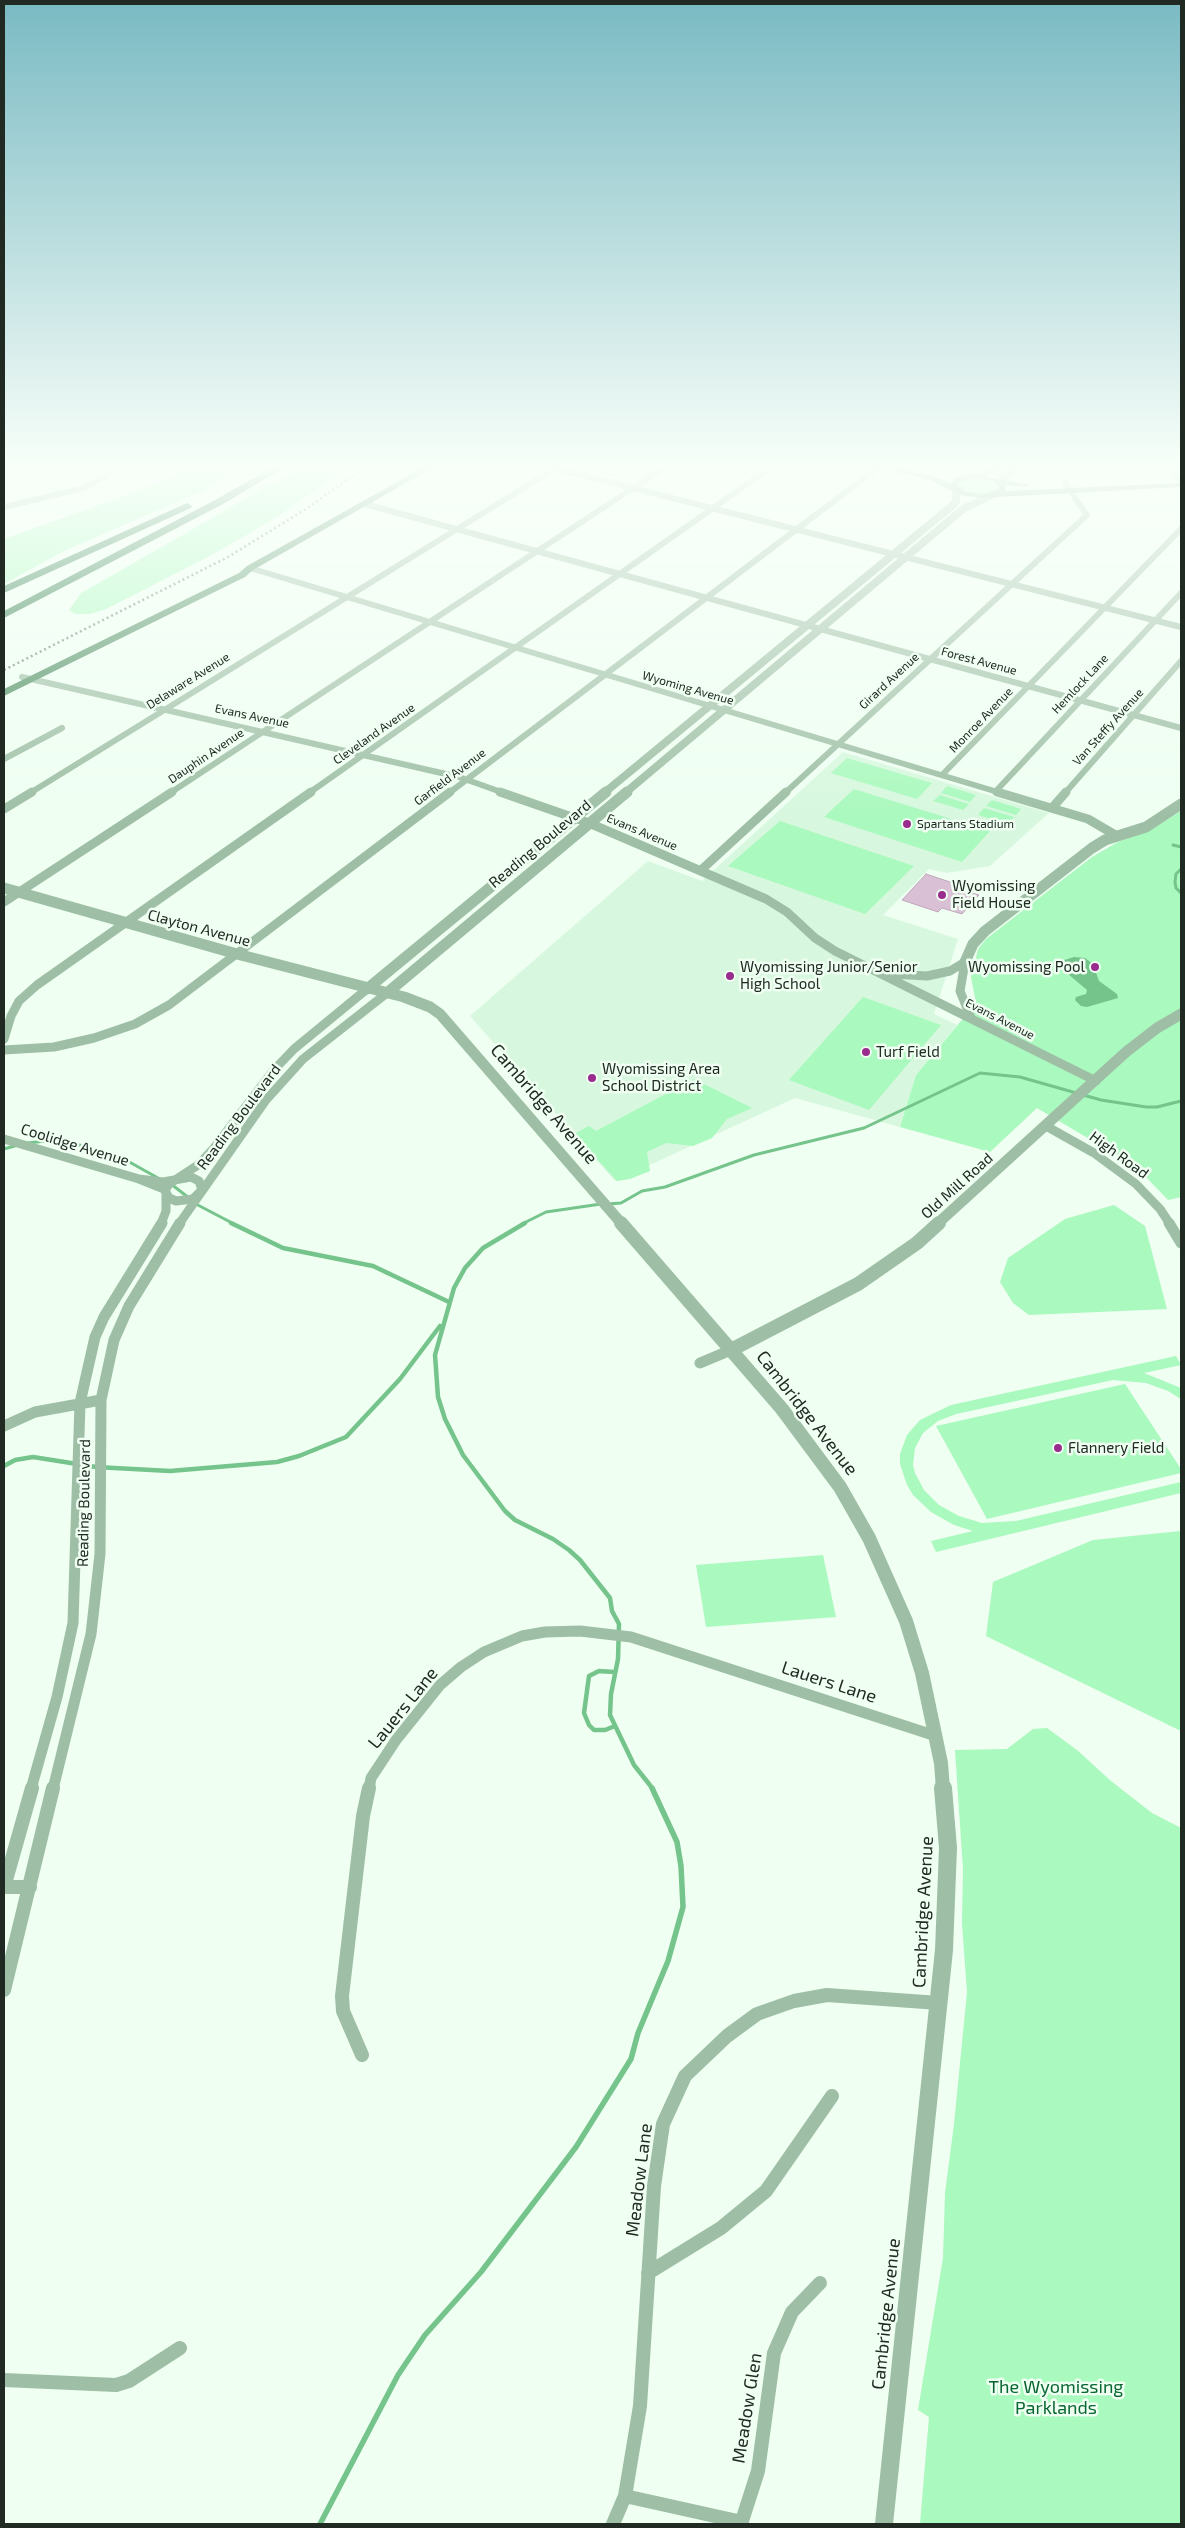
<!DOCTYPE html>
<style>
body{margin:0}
#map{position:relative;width:1185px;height:2528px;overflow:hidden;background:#effff2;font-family:"Exo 2",sans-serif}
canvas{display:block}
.frame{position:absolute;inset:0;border:5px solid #202922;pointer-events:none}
</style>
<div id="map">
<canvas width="1185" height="2528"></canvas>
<div class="frame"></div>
</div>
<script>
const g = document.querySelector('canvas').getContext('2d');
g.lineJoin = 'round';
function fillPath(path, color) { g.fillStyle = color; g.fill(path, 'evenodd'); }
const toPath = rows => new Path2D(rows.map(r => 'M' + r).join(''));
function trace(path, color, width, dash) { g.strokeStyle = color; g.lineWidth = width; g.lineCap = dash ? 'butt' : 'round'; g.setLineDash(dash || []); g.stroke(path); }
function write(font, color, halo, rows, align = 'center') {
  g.font = font + ' "Exo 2",sans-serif'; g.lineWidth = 5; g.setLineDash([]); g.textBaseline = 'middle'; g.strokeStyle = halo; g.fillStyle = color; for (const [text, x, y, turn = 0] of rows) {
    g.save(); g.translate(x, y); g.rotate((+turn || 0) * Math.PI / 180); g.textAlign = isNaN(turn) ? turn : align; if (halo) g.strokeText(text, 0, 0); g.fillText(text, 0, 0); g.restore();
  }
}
fillPath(toPath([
 [843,752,1049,813,990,866,947,873,929,869,883,915,958,939,934,1014,957,1025,916,1075,900,1127,795,1098,615,1181,470,1016,648,861,702,881]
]), '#d7f8de');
fillPath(toPath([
 [199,463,252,463,200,492,64,551,4,584,4,539,146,488],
 [305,463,354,463,277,517,210,556,106,609,90,614,75,614,69,610,81,593,296,470],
 [979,478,994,482,998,488,994,492,980,494,965,491,959,487,960,482,966,479],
 [847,758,932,783,917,799,831,773],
 [947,786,976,795,970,802,941,793],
 [854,789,990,831,962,862,824,817],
 [940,795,969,804,963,810,933,801],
 [992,800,1021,809,1016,815,986,806],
 [984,808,1014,817,1008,824,978,815],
 [1181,811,1181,1197,1168,1200,1147,1178,1123,1159,1037,1108,990,1152,900,1127,916,1075,976,1003,971,977,978,949,986,939,1092,857,1118,842,1150,830],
 [780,821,914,866,865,914,728,866],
 [863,997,941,1025,869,1110,789,1080],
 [694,1079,752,1108,727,1119,712,1138,693,1146,666,1143,647,1152,650,1171,630,1179,617,1181,574,1134,589,1126,596,1131],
 [1114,1205,1145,1226,1167,1309,1029,1315,1013,1303,1000,1282,1008,1258,1065,1219],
 [1176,1356,1181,1365,1144,1373,1181,1388,1181,1399,1168,1391,1146,1383,1113,1380,956,1414,938,1421,923,1433,915,1448,913,1465,915,1473,924,1490,939,1505,959,1516,982,1523,1016,1521,1181,1482,1181,1493,936,1552,931,1541,973,1531,954,1525,931,1512,913,1495,907,1485,900,1464,900,1454,907,1435,920,1420,951,1405],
 [1125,1384,1181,1469,1181,1473,987,1519,936,1426],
 [1181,1531,1181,1731,986,1636,993,1582,1093,1540],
 [823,1555,836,1617,706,1627,696,1565],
 [1047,1728,1077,1750,1111,1781,1152,1813,1181,1828,1181,2524,920,2524,929,2417,918,2410,943,2258,945,2193,954,2124,967,1992,962,1923,963,1869,955,1750,1007,1749,1033,1729]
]), '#aaf9be');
fillPath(toPath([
 [1074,957,1085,958,1093,964,1099,981,1117,994,1118,998,1087,1007,1081,1006,1075,1000,1076,997,1086,994,1087,990,1055,963]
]), '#75c48b');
trace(toPath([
 [1173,845,1181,847],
 [1181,869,1176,874,1175,882,1176,888,1181,893],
 [28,1143,46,1141,86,1146,124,1159,158,1178],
 [4,1149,18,1145],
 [171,1184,189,1198],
 [194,1203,234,1224],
 [608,1204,621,1203,642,1191,665,1187,754,1155,864,1128,980,1073,1020,1077,1101,1100,1146,1107,1157,1107,1181,1101],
 [522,1224,546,1212,601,1204]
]), '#75c48b', 3);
trace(toPath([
 [231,1223,283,1248,373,1266,449,1302],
 [525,1223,483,1248,465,1268,454,1288,435,1355,438,1397,445,1419,463,1455,505,1511,515,1520,553,1539,569,1550,580,1560,610,1598,612,1611,619,1624,618,1659,611,1694,610,1715,634,1765,653,1789],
 [4,1466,15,1460,33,1457,96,1467,170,1471,277,1462,299,1456,346,1437,400,1379,440,1326],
 [614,1672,599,1671,589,1676,584,1713,589,1725,594,1730,605,1730,615,1726]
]), '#75c48b', 4.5);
trace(toPath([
 [320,2524,398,2375,425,2335,481,2272,576,2147,631,2059,638,2033,668,1961,683,1907,681,1866,677,1842,652,1788]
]), '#75c48b', 5.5);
const building = toPath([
 [926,874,962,886,959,889,979,895,962,914,942,908,938,912,902,900,926,874]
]);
fillPath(building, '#d9c0d4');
trace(building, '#c0a8bb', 1);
trace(toPath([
 [534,463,1181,627],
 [1166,463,1181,482],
 [365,504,1181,728],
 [4,507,84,488,109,474,120,463],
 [250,568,1001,793],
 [22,677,459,777,504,793],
 [4,759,62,728],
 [942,775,1181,529],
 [996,791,1181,593],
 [30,793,564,463],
 [170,793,671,463],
 [309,793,777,463],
 [449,793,884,463],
 [785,793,1087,515,1065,483],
 [1065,793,1181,661]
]), '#9ebfa5', 6);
trace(toPath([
 [500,792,589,823,766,899,787,912,815,938,835,951,1096,1081],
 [997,792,1088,819,1117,836],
 [1052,808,1066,792],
 [4,809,32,792],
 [700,871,786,792],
 [4,902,172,792],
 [965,962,960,991,971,1018],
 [892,974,927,976,950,971,965,962],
 [4,1039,11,1016,19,1001,37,985,311,792],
 [4,1050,54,1047,94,1038,135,1024,169,1005,450,792],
 [1046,1126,1094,1153,1136,1184,1160,1209,1170,1224],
 [4,1139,139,1179],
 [191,1177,199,1181,202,1190,193,1199,176,1201,169,1198,164,1189,139,1179,163,1182,191,1177],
 [161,1224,166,1211,166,1189,169,1184,198,1165,214,1148,273,1071,294,1049,367,989],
 [179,1224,266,1100,303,1059,387,993]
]), '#9ebfa5', 9);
trace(toPath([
 [1169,1223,1181,1243],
 [700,1363,731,1350],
 [4,1426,35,1412,101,1400],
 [31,1789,57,1697,73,1623,80,1403,95,1337,104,1317,162,1223],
 [53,1789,91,1634,100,1554,101,1400,114,1340,129,1306,180,1223],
 [369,1789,371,1778,396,1740,440,1685,461,1667,484,1652,522,1636,545,1632,580,1631,631,1637,936,1736]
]), '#9ebfa5', 11);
trace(toPath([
 [4,1887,32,1788],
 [4,1887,30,1887],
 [4,1990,53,1788],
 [362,2055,343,2011,342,1996,363,1816,369,1788],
 [648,2273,721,2228,766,2191,832,2096],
 [4,2380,116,2385,129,2381,180,2348],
 [625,2496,742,2522],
 [613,2524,625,2496,640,2406,654,2186,663,2124,685,2076,727,2036,757,2014,794,2001,827,1995,939,2003],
 [741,2524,758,2471,774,2353,792,2312,820,2283]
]), '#9ebfa5', 14);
trace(toPath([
 [973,476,993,470,1005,463],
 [1000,481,1019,463],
 [604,793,953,505,956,501,956,489],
 [625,793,963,509,992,495]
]), '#9ebfa5', 8);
trace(toPath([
 [4,888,237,954,404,997,430,1007,440,1014,622,1224],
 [965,962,973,944,985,931,1092,848,1105,840,1146,827,1181,804],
 [367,989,606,792],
 [387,993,627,792],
 [937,1224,1126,1052,1157,1028,1181,1014]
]), '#9ebfa5', 11);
trace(toPath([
 [621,1223,782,1409,840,1487,869,1538,906,1621,922,1673,941,1763,943,1789],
 [731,1350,858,1284,917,1243,939,1223]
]), '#9ebfa5', 14);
trace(toPath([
 [884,2524,944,1950,948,1848,943,1788]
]), '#9ebfa5', 18);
fillPath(toPath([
 [860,463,873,463,932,476,952,483,954,478,973,474,1030,485,1026,487,1006,485,1005,491,1181,483,1181,487,981,498,960,495,930,480,860,463],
 [973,478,993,481,999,488,994,492,981,494,965,491,958,486,960,482,973,478]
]), '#70a27c');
fillPath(toPath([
 [431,463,441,463,253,570,245,577,4,696,4,689,239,573,247,566,431,463]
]), '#4c8c5f');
fillPath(toPath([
 [280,463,292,463,223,504,4,618,4,611,215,500,280,463],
 [187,503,192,506,191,508,4,593,4,586,187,503]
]), '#287945');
trace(toPath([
 [4,670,228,557,306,509,371,463]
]), '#737f76', 2.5, [2, 3]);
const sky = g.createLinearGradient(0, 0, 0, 817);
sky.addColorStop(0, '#7abac3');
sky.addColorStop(0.57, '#f8fff9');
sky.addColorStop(1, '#f8fff900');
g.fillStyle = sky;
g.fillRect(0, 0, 1185, 817);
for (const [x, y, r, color] of [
 [907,824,5,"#992c8c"],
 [942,895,5,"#992c8c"],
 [1095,967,5,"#992c8c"],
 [730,976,5,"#992c8c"],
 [866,1052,5,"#992c8c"],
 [592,1078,5,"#992c8c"],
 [1058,1448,5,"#992c8c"]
]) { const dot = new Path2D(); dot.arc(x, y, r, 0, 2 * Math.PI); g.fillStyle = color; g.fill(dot); trace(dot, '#effff2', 2); }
write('12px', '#202922', '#effff2', [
 ["Forest Avenue",979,661,15],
 ["Delaware Avenue",188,681,-32],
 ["Girard Avenue",889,681,-43],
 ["Hemlock Lane",1080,684,-47],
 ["Wyoming Avenue",688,688,16],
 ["Evans Avenue",252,716,12],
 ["Monroe Avenue",981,720,-46],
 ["Van Steffy Avenue",1108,727,-48],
 ["Cleveland Avenue",374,734,-35],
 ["Dauphin Avenue",206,756,-34],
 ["Garfield Avenue",450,777,-37],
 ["Evans Avenue",642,832,23],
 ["Evans Avenue",1000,1019,27]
]);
write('12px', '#202922', '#effff2', [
 ["Spartans Stadium",917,824]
], 'left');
write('15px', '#202922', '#effff2', [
 ["Reading Boulevard",540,844,-40],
 ["Clayton Avenue",199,928,15],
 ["Reading Boulevard",239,1117,-53],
 ["Coolidge Avenue",75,1145,17],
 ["High Road",1119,1155,36],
 ["Old Mill Road",957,1186,-42],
 ["Reading Boulevard",84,1503,-89]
]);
write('15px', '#202922', '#effff2', [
 ["Wyomissing",952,886],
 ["Field House",952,903],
 ["Wyomissing Junior/Senior",740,967],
 ["High School",740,984],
 ["Wyomissing Pool",1085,967,"right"],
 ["Turf Field",876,1052],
 ["Wyomissing Area",602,1069],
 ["School District",602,1086],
 ["Flannery Field",1068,1448]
], 'left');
write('18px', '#202922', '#effff2', [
 ["Cambridge Avenue",544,1104,49],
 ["Cambridge Avenue",807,1413,52],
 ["Lauers Lane",829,1682,18],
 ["Lauers Lane",403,1708,-51],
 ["Cambridge Avenue",923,1912,-87],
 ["Meadow Lane",639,2180,-83],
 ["Cambridge Avenue",886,2314,-84],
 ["Meadow Glen",747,2408,-81]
]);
write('18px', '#086632', '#effff2', [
 ["The Wyomissing",1056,2387],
 ["Parklands",1056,2408]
]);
</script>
